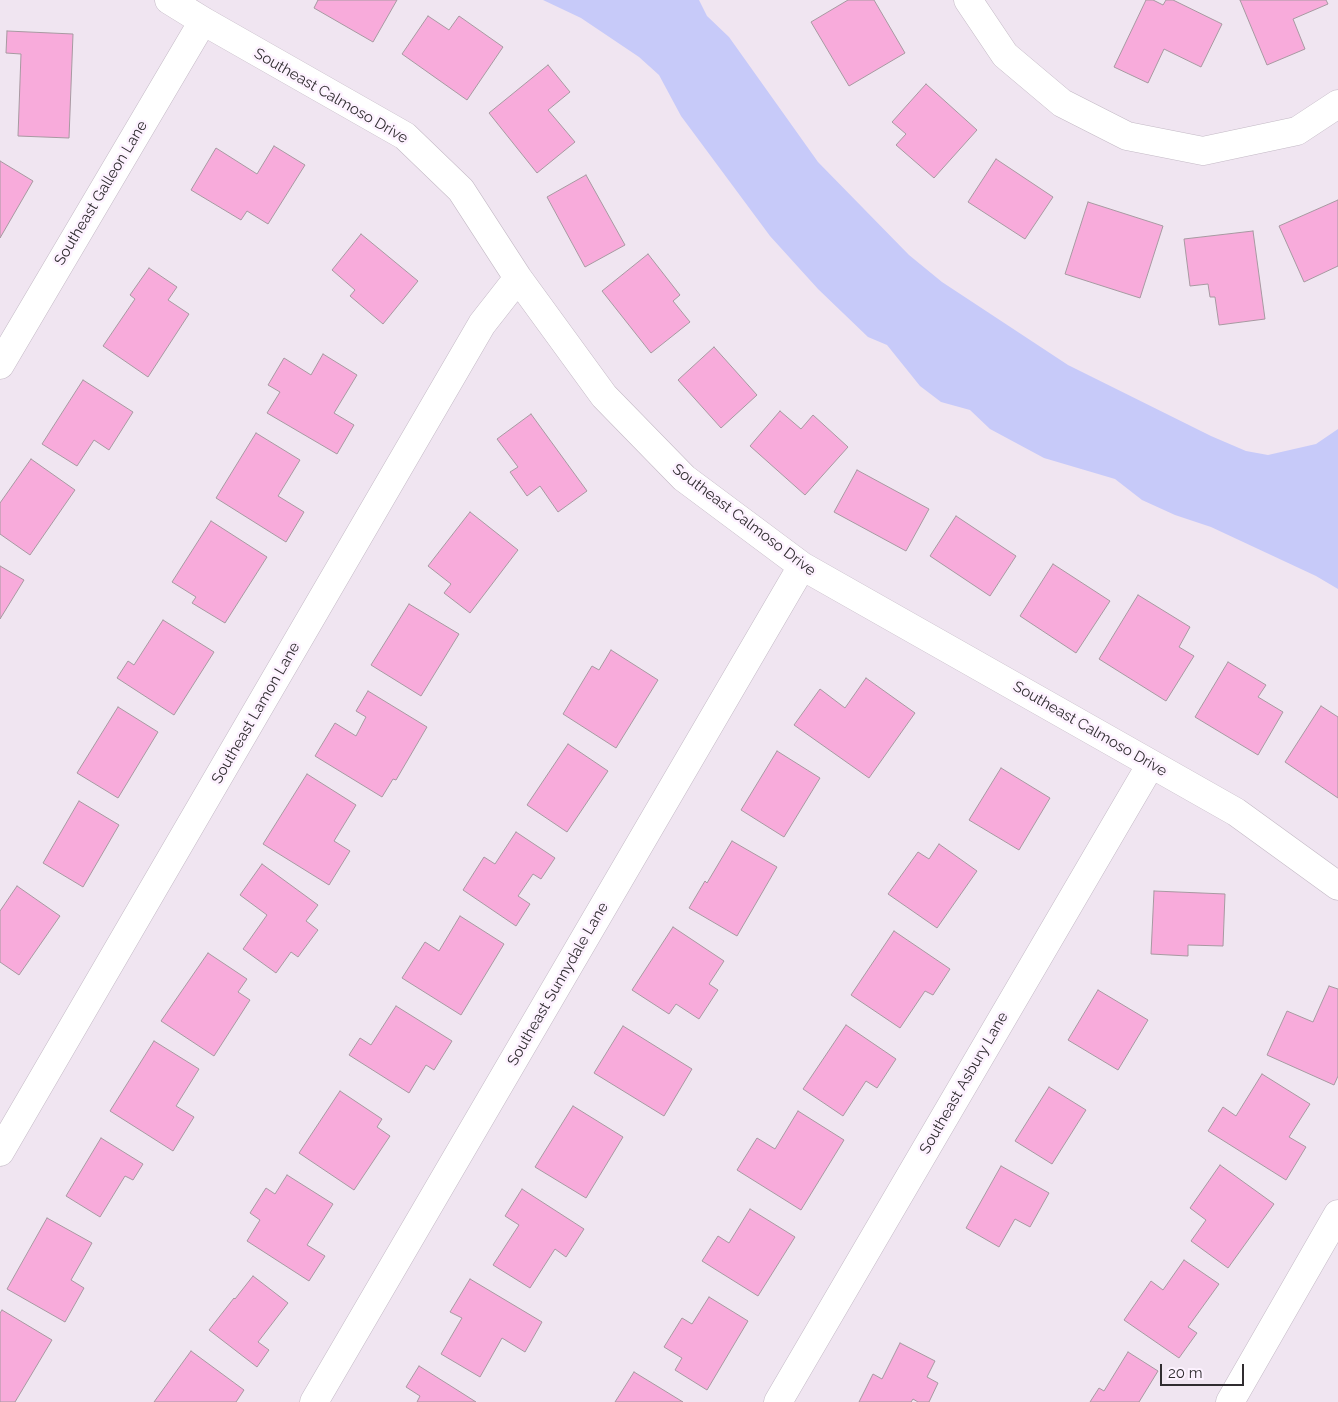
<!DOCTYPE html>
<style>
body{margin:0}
#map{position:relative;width:1338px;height:1402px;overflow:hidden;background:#f0e5f1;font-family:Raleway,sans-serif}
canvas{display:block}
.scale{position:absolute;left:1160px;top:1364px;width:84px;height:22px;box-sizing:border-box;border:2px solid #302c30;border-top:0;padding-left:6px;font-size:15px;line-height:18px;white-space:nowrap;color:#302c30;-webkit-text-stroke:4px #fdf2ff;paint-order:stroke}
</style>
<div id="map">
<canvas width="1338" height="1402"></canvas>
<div class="scale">20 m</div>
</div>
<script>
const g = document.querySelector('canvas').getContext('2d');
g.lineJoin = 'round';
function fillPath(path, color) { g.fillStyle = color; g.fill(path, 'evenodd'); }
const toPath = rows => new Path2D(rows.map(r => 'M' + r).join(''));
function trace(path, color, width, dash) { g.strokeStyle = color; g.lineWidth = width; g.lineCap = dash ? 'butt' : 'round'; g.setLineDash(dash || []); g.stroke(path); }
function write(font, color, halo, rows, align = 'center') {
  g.font = font + ' Raleway,sans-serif'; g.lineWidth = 5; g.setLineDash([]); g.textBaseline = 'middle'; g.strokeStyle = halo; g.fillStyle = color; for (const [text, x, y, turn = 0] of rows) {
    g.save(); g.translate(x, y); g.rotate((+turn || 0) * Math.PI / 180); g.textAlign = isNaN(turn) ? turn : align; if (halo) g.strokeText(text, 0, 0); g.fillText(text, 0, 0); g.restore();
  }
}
fillPath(toPath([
 [543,0,699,0,707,16,729,37,818,162,909,255,942,282,1068,365,1211,436,1246,451,1268,455,1316,444,1338,429,1338,589,1316,576,1211,527,1175,515,1142,500,1115,479,1044,458,990,429,970,410,941,402,920,386,887,345,868,337,818,289,770,236,681,116,659,75,639,57,581,18]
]), '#c7caf9');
const building = toPath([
 [318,0,397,0,373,42,314,8,318,0],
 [848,0,874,0,905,53,849,86,811,22,848,0],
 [1146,0,1153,0,1163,5,1166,0,1173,0,1222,24,1201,67,1164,49,1148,83,1114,67,1146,0],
 [1240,0,1326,0,1328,4,1293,19,1305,49,1267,65,1240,0],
 [428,16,449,30,459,16,503,47,467,100,402,54,428,16],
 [7,31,73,34,69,138,18,136,21,54,6,53,7,31],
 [548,65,570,92,548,110,575,142,537,173,489,113,548,65],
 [926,84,977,130,934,178,896,145,906,134,892,122,926,84],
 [274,146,305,165,268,224,247,211,241,220,191,190,216,148,257,174,274,146],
 [996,159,1053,197,1025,239,968,202,996,159],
 [0,161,33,181,0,238,0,161],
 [586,175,625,245,585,267,547,197,586,175],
 [1338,200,1338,266,1304,282,1279,226,1338,200],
 [1088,202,1163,226,1140,298,1065,274,1088,202],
 [1253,231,1265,319,1219,325,1215,297,1210,297,1208,284,1190,286,1184,239,1253,231],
 [361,234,418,281,383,324,350,296,355,290,332,270,361,234],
 [648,254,680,295,673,301,690,322,651,353,602,291,648,254],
 [149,268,177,287,168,300,189,314,148,377,103,346,135,299,130,295,149,268],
 [714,347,757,395,721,428,678,380,714,347],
 [323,354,357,375,334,413,354,425,337,454,267,413,280,392,268,385,284,358,311,375,323,354],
 [83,380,133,412,109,450,94,440,77,466,42,444,83,380],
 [780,411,801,429,813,415,848,447,805,495,750,446,780,411],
 [531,414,587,491,558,512,540,486,527,496,510,472,518,467,497,439,531,414],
 [256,433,300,460,278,496,304,512,286,542,216,498,256,433],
 [31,459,75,490,30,555,0,534,0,503,31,459],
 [857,470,929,509,906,551,834,512,857,470],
 [470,512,518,550,470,613,444,593,451,584,428,566,470,512],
 [956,516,1016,556,990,596,930,556,956,516],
 [211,521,267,557,225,623,192,603,196,597,172,582,211,521],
 [1053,564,1110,601,1076,653,1020,616,1053,564],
 [0,566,24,580,0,619,0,566],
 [1138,595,1190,627,1179,647,1194,656,1166,701,1099,659,1138,595],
 [409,604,459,634,421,696,371,665,409,604],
 [163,620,214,652,174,715,117,678,128,661,134,665,163,620],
 [611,650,658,680,616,748,563,714,592,666,599,670,611,650],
 [1228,662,1266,685,1258,697,1283,712,1258,755,1195,717,1228,662],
 [866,678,915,713,869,778,794,725,820,689,845,708,866,678],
 [368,691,427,727,396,780,393,779,382,797,315,756,335,723,356,736,366,717,356,711,368,691],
 [1321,706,1338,717,1338,798,1285,762,1321,706],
 [118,707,158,732,118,798,77,773,118,707],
 [568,744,608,771,567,832,527,805,568,744],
 [777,751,820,778,784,837,741,810,777,751],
 [1001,768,1050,798,1019,850,969,820,1001,768],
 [307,774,356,805,334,841,350,851,329,885,263,844,307,774],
 [79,801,119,825,83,887,43,863,79,801],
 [516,832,555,858,541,879,533,874,518,896,530,904,516,926,463,890,484,857,495,864,516,832],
 [732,841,777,867,737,936,689,908,705,881,707,883,732,841],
 [939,844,977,871,937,928,888,894,918,852,929,859,939,844],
 [262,864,318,905,306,921,318,930,298,957,291,952,276,973,243,949,267,915,240,895,262,864],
 [17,886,60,916,19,975,0,962,0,911,17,886],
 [1154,891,1225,894,1223,946,1188,945,1188,956,1151,954,1154,891],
 [460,916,504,944,461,1015,402,978,425,942,439,951,460,916],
 [673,927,724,961,709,984,718,990,699,1019,676,1004,669,1014,632,990,673,927],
 [894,931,950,969,933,995,925,991,900,1028,851,995,894,931],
 [208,953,247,979,238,992,250,1000,214,1056,161,1021,208,953],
 [1329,986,1338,989,1338,1076,1334,1085,1267,1055,1287,1011,1313,1022,1329,986],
 [1098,990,1148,1020,1118,1070,1068,1040,1098,990],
 [396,1006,452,1041,434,1070,426,1065,409,1093,349,1055,360,1038,371,1045,396,1006],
 [846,1025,896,1059,877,1088,866,1081,843,1116,803,1089,846,1025],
 [623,1026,692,1069,664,1116,594,1073,623,1026],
 [154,1041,199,1069,176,1106,194,1117,173,1151,110,1111,154,1041],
 [1262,1074,1310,1104,1289,1137,1306,1147,1286,1180,1208,1131,1223,1107,1236,1116,1262,1074],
 [1049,1087,1086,1110,1052,1164,1015,1141,1049,1087],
 [340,1091,382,1119,377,1127,390,1136,354,1190,299,1153,340,1091],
 [573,1106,623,1137,586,1198,535,1167,573,1106],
 [798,1111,844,1140,801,1210,737,1170,757,1138,775,1149,798,1111],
 [101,1138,143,1164,133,1180,125,1176,100,1217,66,1196,101,1138],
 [1220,1165,1274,1204,1228,1268,1191,1241,1206,1220,1190,1208,1220,1165],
 [1001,1166,1049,1193,1030,1227,1015,1219,999,1247,966,1228,1001,1166],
 [287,1175,333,1204,307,1245,325,1256,309,1281,247,1241,260,1220,250,1213,266,1188,275,1194,287,1175],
 [522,1189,584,1229,566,1257,555,1249,530,1288,493,1265,519,1225,505,1216,522,1189],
 [750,1209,795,1237,758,1296,702,1261,718,1236,729,1243,750,1209],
 [47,1218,92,1243,71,1280,84,1288,65,1322,7,1289,47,1218],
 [1184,1260,1219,1284,1188,1327,1197,1333,1179,1358,1124,1320,1151,1281,1163,1290,1184,1260],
 [253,1276,288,1303,258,1342,269,1350,257,1367,209,1330,234,1298,235,1299,253,1276],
 [470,1279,542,1322,525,1352,502,1338,480,1377,441,1354,462,1318,450,1312,470,1279],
 [709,1297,748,1321,707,1390,675,1370,682,1358,664,1347,682,1318,692,1324,709,1297],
 [2,1310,52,1340,15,1402,0,1402,0,1313,2,1310],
 [900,1343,935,1361,927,1377,938,1383,929,1402,918,1402,913,1399,911,1402,859,1402,873,1374,882,1379,900,1343],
 [191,1351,244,1390,236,1402,154,1402,191,1351],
 [1128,1352,1158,1371,1139,1402,1090,1402,1099,1388,1104,1391,1128,1352],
 [419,1366,454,1388,476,1402,417,1402,420,1396,406,1387,419,1366],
 [634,1372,683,1402,615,1402,634,1372]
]);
fillPath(building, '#f8abdb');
trace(building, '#a799a1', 1);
const minor = toPath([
 [169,0,203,21,405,136,461,190,518,278,604,396,684,478,802,566,1236,812,1338,886],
 [968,0,1005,55,1062,103,1127,136,1203,151,1297,131,1338,104],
 [0,365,203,21],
 [0,1152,482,324,518,278],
 [314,1402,802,566],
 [778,1402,1151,764],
 [1230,1402,1338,1214]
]);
trace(minor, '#c3b9c5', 29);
trace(minor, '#fff', 28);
write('15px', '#302c30', '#fdf2ff', [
 ["Southeast Calmoso Drive",331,96,30],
 ["Southeast Galleon Lane",101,193,-59],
 ["Southeast Calmoso Drive",744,520,37],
 ["Southeast Lamon Lane",256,713,-60],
 ["Southeast Calmoso Drive",1090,729,30],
 ["Southeast Sunnydale Lane",558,984,-60],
 ["Southeast Asbury Lane",964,1083,-60]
]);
</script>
